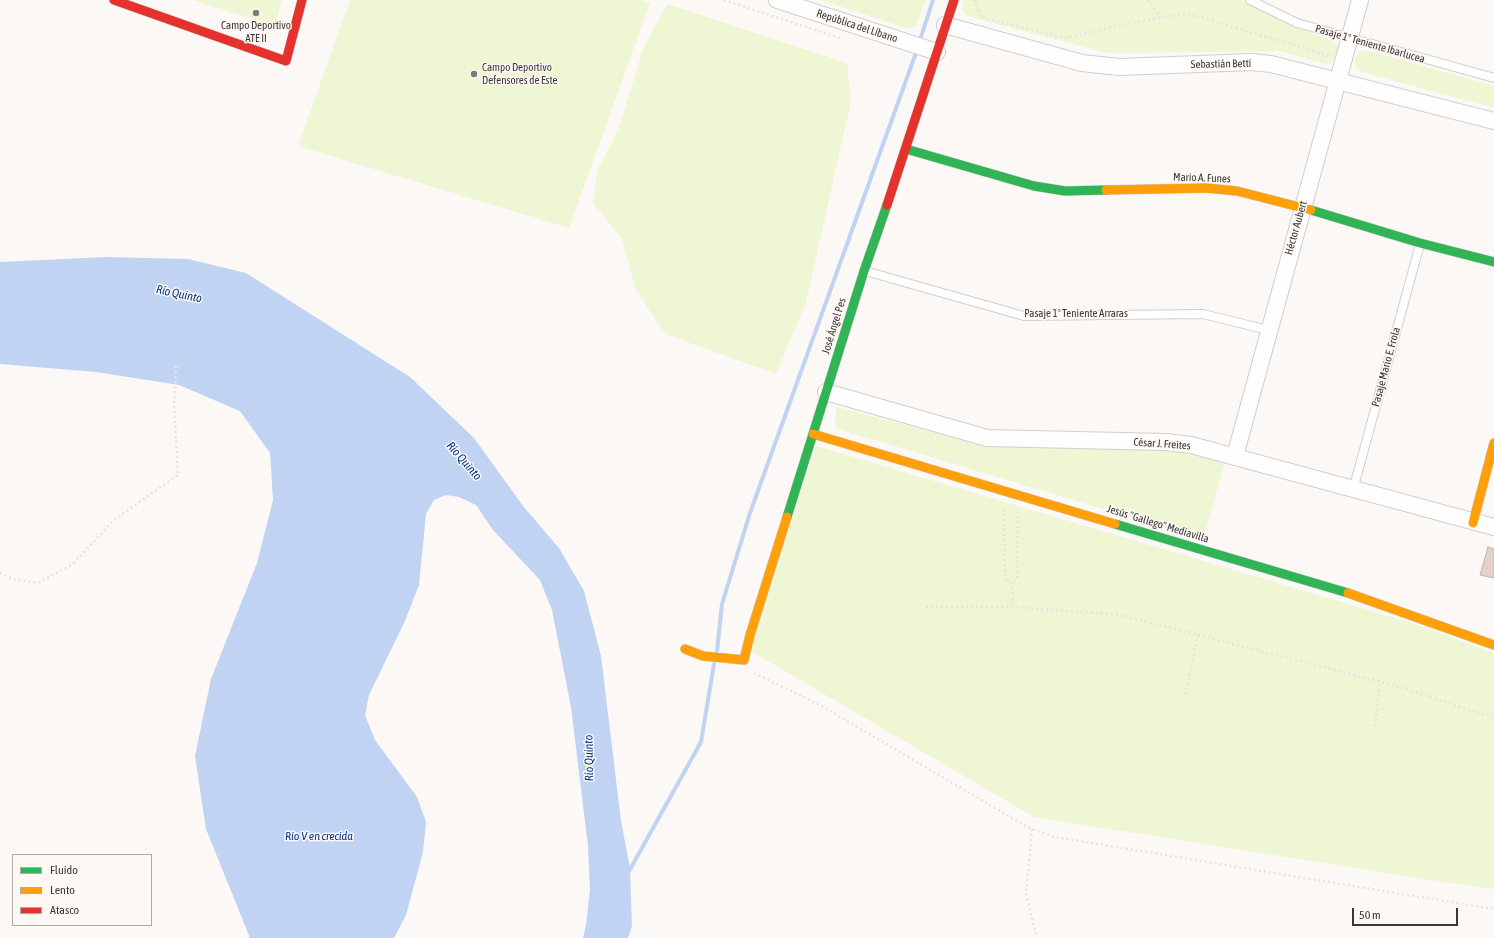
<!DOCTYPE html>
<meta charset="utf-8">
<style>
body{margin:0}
#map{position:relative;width:1494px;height:938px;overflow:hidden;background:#fbf8f6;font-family:"Asap Condensed",sans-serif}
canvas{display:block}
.legend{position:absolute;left:12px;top:854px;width:140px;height:72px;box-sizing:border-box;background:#fdf8f4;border:1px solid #afaba8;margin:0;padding:5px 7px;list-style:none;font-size:12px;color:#3a3836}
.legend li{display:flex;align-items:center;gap:8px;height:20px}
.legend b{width:20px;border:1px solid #afaba8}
.scale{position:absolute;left:1352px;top:908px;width:106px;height:18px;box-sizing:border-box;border:2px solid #3a3836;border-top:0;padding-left:5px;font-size:12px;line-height:14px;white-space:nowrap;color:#3a3836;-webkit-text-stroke:3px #fdf8f4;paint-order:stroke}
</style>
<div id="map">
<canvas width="1494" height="938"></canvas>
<ul class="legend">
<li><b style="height:5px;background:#30b455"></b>Fluido</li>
<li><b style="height:5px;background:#ff9f0a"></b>Lento</li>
<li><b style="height:5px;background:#e5322d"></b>Atasco</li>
</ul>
<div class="scale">50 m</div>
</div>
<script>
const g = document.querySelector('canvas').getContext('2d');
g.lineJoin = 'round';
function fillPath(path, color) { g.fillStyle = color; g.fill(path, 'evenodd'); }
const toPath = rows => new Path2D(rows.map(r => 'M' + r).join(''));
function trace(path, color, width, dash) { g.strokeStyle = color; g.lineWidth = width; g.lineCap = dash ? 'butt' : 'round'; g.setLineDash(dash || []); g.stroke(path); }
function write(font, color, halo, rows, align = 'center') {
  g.font = font + ' "Asap Condensed",sans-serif'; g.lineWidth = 3; g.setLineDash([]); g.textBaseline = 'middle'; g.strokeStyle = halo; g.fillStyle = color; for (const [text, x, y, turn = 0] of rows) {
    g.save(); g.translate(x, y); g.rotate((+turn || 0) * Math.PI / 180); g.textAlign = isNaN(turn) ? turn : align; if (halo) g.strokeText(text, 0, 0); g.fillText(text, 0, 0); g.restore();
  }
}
fillPath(toPath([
 [193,0,282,0,275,26],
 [350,0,641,0,650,3,569,228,298,146],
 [821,0,925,0,916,26,906,28],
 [964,0,1242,0,1289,25,1333,41,1337,44,1338,51,1333,62,1326,64,1281,51,1108,53,974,18,965,14,962,9],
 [667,4,847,63,851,102,806,302,776,374,665,334,636,290,622,239,593,203,598,171,620,125,643,49],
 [1366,50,1494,86,1494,108,1359,71,1355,65,1356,57,1360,52],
 [836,407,982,445,1164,450,1225,462,1203,539,835,428],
 [816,446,1409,622,1494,653,1494,889,1443,882,1034,817,749,650]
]), '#eef6d4');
fillPath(toPath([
 [106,257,188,259,246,273,410,377,474,438,523,506,559,548,584,591,601,656,621,821,630,868,632,926,628,938,583,938,586,925,590,890,588,846,571,707,552,610,540,580,493,530,476,505,459,497,446,495,434,500,426,514,419,585,405,621,369,695,365,715,375,740,417,797,426,822,423,852,406,915,394,938,250,938,206,829,195,756,211,679,257,563,273,500,270,453,240,411,179,385,96,372,0,364,0,262]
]), '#c0d3f3');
trace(toPath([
 [919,43,933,0],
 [717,651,722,604,750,513,917,50],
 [628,873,701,742,714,664]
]), '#c0d3f3', 4);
const building = toPath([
 [1488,547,1494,549,1494,578,1480,575,1488,547]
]);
fillPath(building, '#e2d1c4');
trace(building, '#bab8b6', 1);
const lane = toPath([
 [1250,0,1297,23,1494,78],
 [865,271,1024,316,1203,314,1268,330],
 [1353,490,1420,244]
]);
const street = toPath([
 [777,0,937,52],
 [945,25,1082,63,1119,67,1252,62,1271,64,1494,121],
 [826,392,987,438,1166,442,1191,445,1494,527],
 [1235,456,1360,0]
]);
const fast = toPath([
 [906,149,1034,186,1065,191,1106,190],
 [1311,210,1420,243,1494,262],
 [787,517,864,271,887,205],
 [1115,524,1348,593]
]);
const slow = toPath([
 [1106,190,1206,188,1237,191,1311,210],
 [813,434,1115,524],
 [1473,523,1494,443],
 [1348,593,1494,645],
 [685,649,703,656,744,660,750,635,787,517]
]);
const jam = toPath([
 [114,0,286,61,302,0],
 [887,205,954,0]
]);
trace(lane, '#d1cfcd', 10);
trace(street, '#d1cfcd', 18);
trace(fast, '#d1cfcd', 10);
trace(slow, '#d1cfcd', 10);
trace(jam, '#d1cfcd', 10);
trace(toPath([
 [724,0,843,39],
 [974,0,981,17,1064,38,1161,17,1190,14,1330,56],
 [1148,0,1161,17],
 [1004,509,1005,577,1008,582,1014,582,1017,579,1018,512],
 [0,573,13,579,38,583,73,564,114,520,178,475,174,405,176,366],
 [1012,582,1013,607],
 [926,607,1013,607,1120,615,1397,686,1494,718],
 [754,673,820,705,1012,818,1032,829,1055,837,1494,909],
 [1185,695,1198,635],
 [1375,726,1380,682],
 [1032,829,1026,894,1037,938]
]), '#e5e4e3', 2.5, [2, 3]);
trace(lane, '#fefefe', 8);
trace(street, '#fefefe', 16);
trace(fast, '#30b455', 9);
trace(slow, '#ff9f0a', 9);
trace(jam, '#e5322d', 9);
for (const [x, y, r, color] of [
 [256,13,4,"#7e7b79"],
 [474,74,4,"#7e7b79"]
]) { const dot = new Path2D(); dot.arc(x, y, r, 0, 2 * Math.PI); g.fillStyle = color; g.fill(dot); trace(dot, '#fdf8f4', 1.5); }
write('11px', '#3a3836', '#fdf8f4', [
 ["Campo Deportivo",256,26],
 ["ATE II",256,39],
 ["Campo Deportivo",482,68,"left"],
 ["Defensores de Este",482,81,"left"]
]);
write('11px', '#3a3836', '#fdf8f4', [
 ["República del Líbano",857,26,18],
 ["Pasaje 1º Teniente Ibarlucea",1370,44,16],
 ["Sebastián Betti",1221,64,-1],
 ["Mario A. Funes",1202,178,2],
 ["Héctor Aubert",1296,228,-74],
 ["Pasaje 1º Teniente Arraras",1076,314],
 ["José Ángel Pes",834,326,-73],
 ["Pasaje Mario E. Frola",1386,367,-75],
 ["César J. Freites",1162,444,4],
 ["Jesús \"Gallego\" Mediavilla",1158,524,17]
]);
write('italic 12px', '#05378e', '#fdf8f4', [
 ["Río Quinto",179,294,12],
 ["Río Quinto",464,461,49],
 ["Río Quinto",589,758,-91],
 ["Río V en crecida",319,836]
]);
</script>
